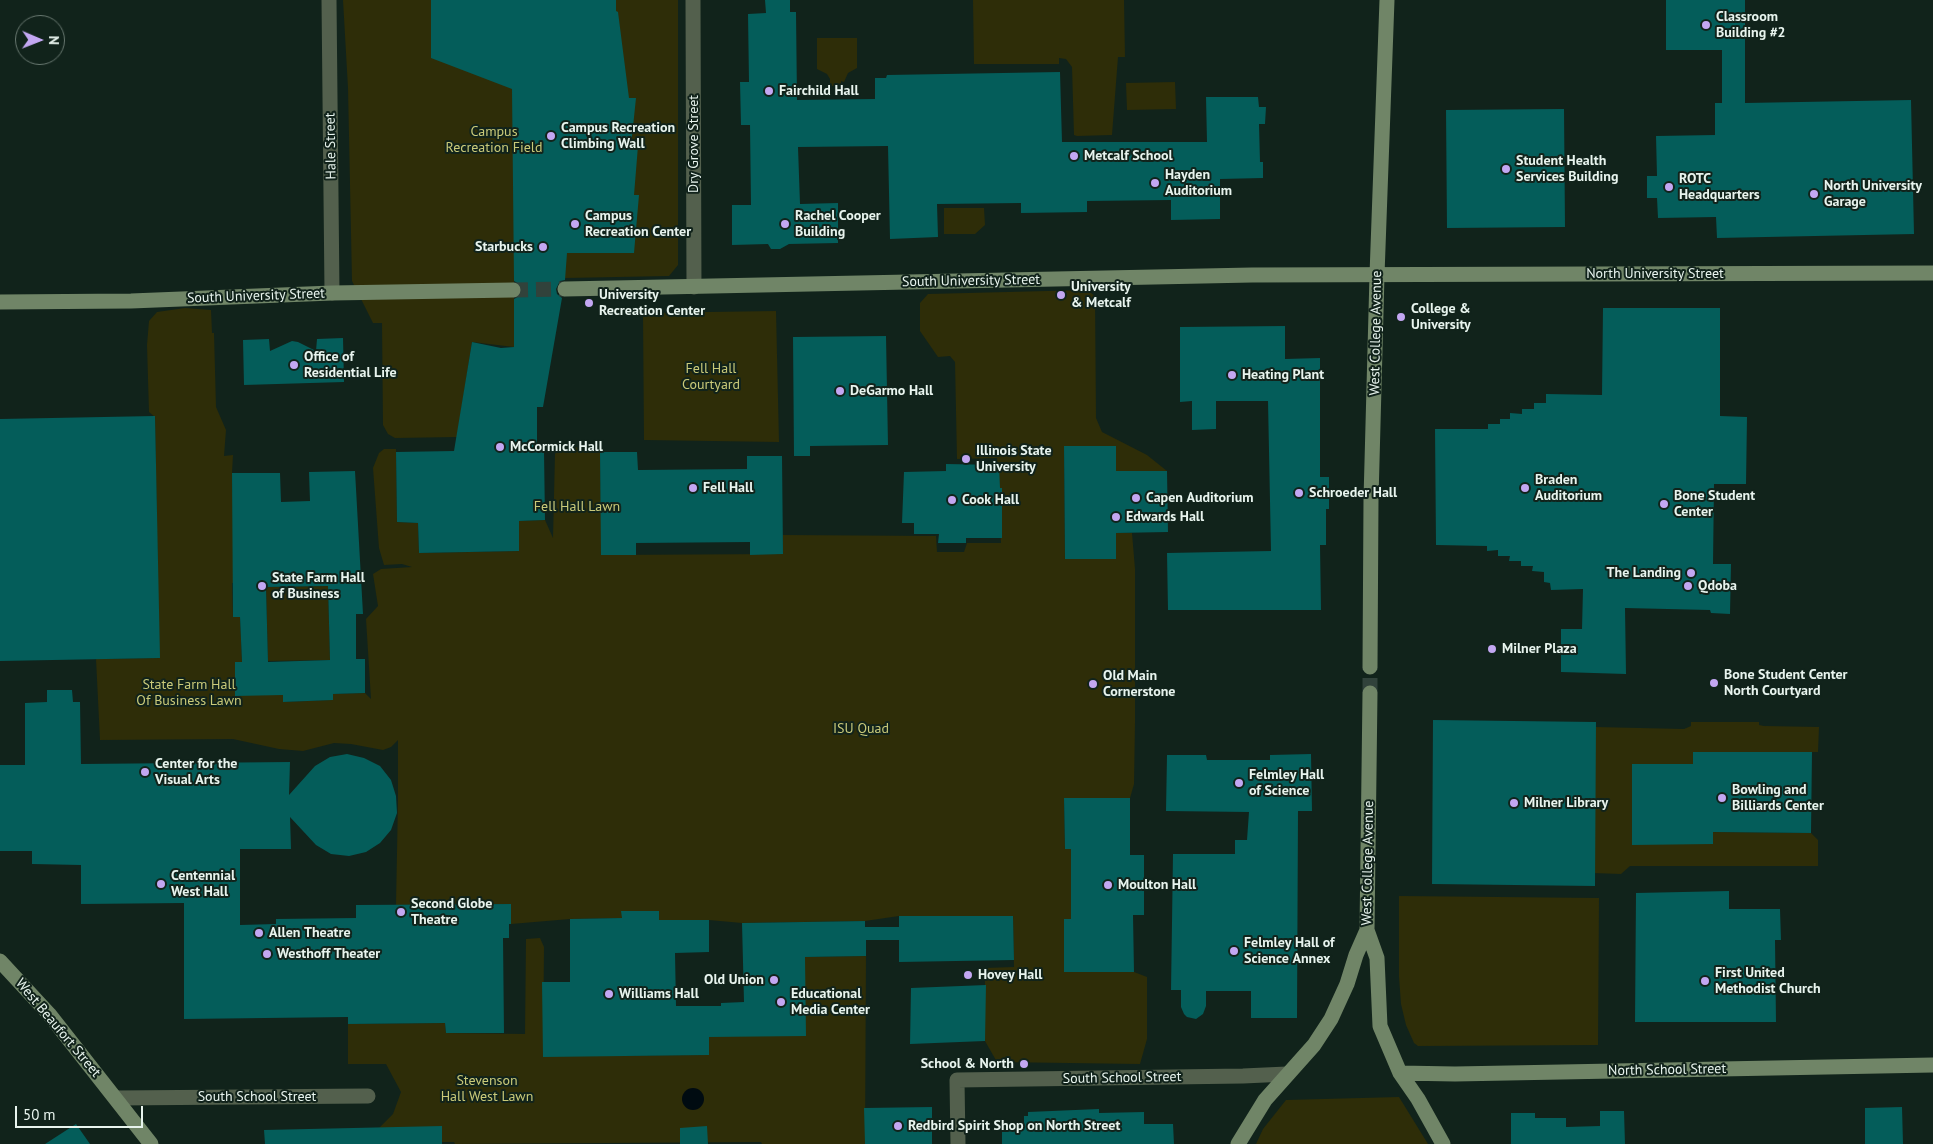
<!DOCTYPE html>
<style>
body{margin:0}
#map{position:relative;width:1933px;height:1144px;overflow:hidden;background:#11231b;font-family:"PT Sans",sans-serif}
canvas{display:block}
.north{position:absolute;left:15px;top:15px;width:50px;height:50px;box-sizing:border-box;background:#11231b;border:1px solid #67776f;border-radius:50%;rotate:91deg;font-size:14px;font-weight:700;line-height:20px;text-align:center;color:#e8f4ee}
.north::after{content:'';display:block;margin:auto;width:18px;height:22px;background:#c3a7f2;clip-path:polygon(50% 0,100% 100%,50% 72%,0 100%)}
.scale{position:absolute;left:15px;top:1106px;width:128px;height:22px;box-sizing:border-box;border:2px solid #e8f4ee;border-top:0;padding-left:6px;font-size:15px;line-height:18px;white-space:nowrap;color:#e8f4ee;-webkit-text-stroke:4px #11231b;paint-order:stroke}
</style>
<div id="map">
<canvas width="1933" height="1144"></canvas>
<div class="north">N</div>
<div class="scale">50 m</div>
</div>
<script>
const g = document.querySelector('canvas').getContext('2d');
g.lineJoin = 'round';
function fillPath(path, color) { g.fillStyle = color; g.fill(path, 'evenodd'); }
const toPath = rows => new Path2D(rows.map(r => 'M' + r).join(''));
function trace(path, color, width, dash) { g.strokeStyle = color; g.lineWidth = width; g.lineCap = dash ? 'butt' : 'round'; g.setLineDash(dash || []); g.stroke(path); }
function write(font, color, halo, rows, align = 'center') {
  g.font = font + ' "PT Sans",sans-serif'; g.lineWidth = 4; g.setLineDash([]); g.textBaseline = 'middle'; g.strokeStyle = halo; g.fillStyle = color; for (const [text, x, y, turn = 0] of rows) {
    g.save(); g.translate(x, y); g.rotate((+turn || 0) * Math.PI / 180); g.textAlign = isNaN(turn) ? turn : align; if (halo) g.strokeText(text, 0, 0); g.fillText(text, 0, 0); g.restore();
  }
}
fillPath(toPath([
 [343,0,678,0,678,265,669,276,514,279,514,347,472,342,457,437,395,438,388,434,383,425,382,323,373,323,352,281,348,88],
 [973,0,1124,0,1125,57,1118,57,1112,135,1077,136,1074,135,1072,67,1066,59,1059,58,1059,64,974,64],
 [817,38,857,38,857,68,848,73,844,82,841,81,841,86,830,86,830,79,827,74,817,69],
 [1175,82,1176,109,1127,110,1126,83],
 [944,208,984,208,985,225,975,234,944,234],
 [1087,290,1095,296,1096,418,1102,432,1147,455,1167,471,1116,471,1115,446,1064,446,1065,559,1116,559,1116,533,1132,533,1135,569,1135,723,1134,784,1130,798,1064,798,1065,849,1071,849,1071,919,1064,919,1064,972,1134,972,1147,977,1147,1039,1140,1064,997,1062,985,1041,985,968,1014,967,1013,916,899,916,865,921,742,923,709,920,659,920,658,911,622,911,622,918,570,919,511,924,511,904,396,905,398,800,398,740,391,747,383,750,351,744,334,743,303,751,279,749,233,739,100,740,96,659,159,658,155,417,149,412,147,345,149,321,157,312,185,308,211,310,212,333,214,333,216,407,226,430,224,456,233,455,232,473,237,583,232,583,233,617,240,617,242,662,235,662,235,696,283,691,284,702,332,700,333,694,365,693,371,699,366,619,378,606,373,574,381,569,412,567,402,564,384,565,379,548,373,468,379,453,384,449,396,449,397,522,418,523,419,553,519,551,519,521,545,520,553,538,555,454,560,447,600,448,602,555,783,554,783,535,936,536,937,552,964,552,967,543,1001,543,997,458,957,459,955,362,950,356,938,357,920,331,920,303,928,294],
 [776,311,779,442,644,440,643,313],
 [328,586,330,660,268,661,266,587],
 [1691,722,1759,722,1759,725,1764,726,1819,727,1818,752,1694,752,1693,764,1633,764,1632,844,1713,844,1713,832,1811,833,1818,840,1818,866,1630,866,1621,874,1592,873,1595,727,1684,729,1691,726],
 [1399,896,1599,898,1598,1045,1418,1046,1414,1043,1406,1025,1401,1004,1399,977],
 [540,938,544,947,543,1056,709,1055,709,1037,805,957,866,956,865,1144,762,1144,761,1142,455,1144,454,1142,442,1142,379,1128,393,1114,401,1092,386,1064,348,1064,348,1024,445,1023,446,1033,525,1034,526,939],
 [1399,1097,1428,1144,1256,1144,1263,1129,1286,1100]
]), '#2e2d08');
fillPath(toPath([
 '682 1099a11 11 0 1 1 22 0a11 11 0 1 1-22 0Z'
]), '#000b11');
fillPath(toPath([
 [431,0,616,0,616,11,618,12,629,98,636,98,631,146,638,146,634,195,639,195,634,253,567,253,565,280,560,281,556,289,557,294,562,298,543,407,537,407,537,451,544,451,545,520,519,521,519,551,419,553,418,523,397,522,396,452,454,451,472,342,501,348,514,347,514,299,521,295,522,290,521,285,514,281,512,89,431,58],
 [765,0,790,0,790,12,796,12,797,100,875,99,875,78,886,78,887,75,1060,72,1062,142,1207,142,1206,97,1258,97,1259,107,1266,107,1265,124,1259,124,1260,162,1263,162,1263,178,1220,179,1220,219,1171,220,1171,200,1087,201,1087,212,1021,213,1021,203,937,204,938,237,890,239,888,146,798,147,800,204,838,203,838,243,789,244,780,249,771,249,768,244,732,245,732,205,751,205,750,125,741,125,740,82,749,82,748,14,766,13],
 [1666,0,1745,0,1745,103,1911,100,1914,234,1717,238,1716,217,1658,218,1657,198,1647,198,1647,176,1657,176,1656,136,1715,135,1715,103,1722,103,1722,50,1666,50],
 [1564,109,1565,227,1447,228,1446,110],
 [1603,308,1720,308,1720,416,1747,417,1746,484,1714,484,1713,564,1731,564,1730,614,1711,613,1710,610,1625,608,1626,674,1561,672,1561,629,1582,629,1583,589,1551,590,1550,583,1544,582,1544,572,1532,571,1533,566,1521,566,1521,561,1509,561,1510,556,1498,556,1498,550,1487,551,1487,546,1436,545,1435,429,1488,429,1488,424,1500,424,1500,419,1510,419,1510,413,1522,414,1522,409,1534,409,1534,403,1546,403,1546,394,1602,395],
 [1285,326,1285,359,1320,358,1320,477,1329,477,1329,509,1326,509,1326,545,1320,545,1321,610,1168,610,1167,553,1271,551,1268,401,1216,401,1216,429,1192,430,1192,401,1180,402,1180,327],
 [886,336,888,445,810,446,810,456,794,456,793,337],
 [343,338,344,382,244,385,243,340,269,339,270,351,292,341,298,342,316,351,317,339],
 [155,416,160,658,0,661,0,419],
 [1064,446,1116,446,1116,471,1167,471,1168,532,1116,533,1116,559,1065,559],
 [600,452,637,452,638,470,747,469,747,456,782,456,783,554,750,555,750,542,636,543,636,555,601,555],
 [946,464,999,465,1000,488,1002,488,1002,538,966,538,966,543,938,543,939,534,914,534,914,523,902,523,904,472,946,471],
 [355,471,363,614,356,614,356,659,365,659,365,693,333,694,333,700,283,702,283,695,235,696,235,662,242,662,240,617,233,617,232,473,280,473,281,502,310,501,309,472],
 [328,586,330,660,268,662,266,587],
 [47,690,72,690,73,702,80,702,81,764,290,762,289,795,315,766,330,757,347,754,364,758,380,766,391,780,396,796,397,813,391,830,380,843,366,852,349,856,331,854,316,845,290,817,291,849,240,849,240,925,276,924,276,919,356,918,356,905,511,904,511,924,509,924,509,938,503,938,504,1033,446,1033,445,1023,348,1024,348,1017,184,1019,184,903,81,904,81,865,32,864,32,851,0,851,0,765,25,765,25,703,47,702],
 [1433,720,1596,722,1595,886,1432,884],
 [1693,752,1812,752,1811,833,1713,832,1713,844,1632,845,1632,764,1693,764],
 [1311,754,1312,811,1298,811,1297,1018,1251,1018,1251,991,1206,991,1206,1006,1203,1014,1196,1019,1187,1017,1184,1014,1181,1007,1181,990,1171,990,1173,854,1235,854,1235,840,1247,840,1249,812,1166,811,1167,755,1206,755,1207,760,1270,760,1270,755],
 [1064,798,1130,798,1130,855,1144,855,1144,915,1133,915,1134,972,1064,972,1064,919,1071,919,1071,849,1065,849],
 [1729,891,1729,909,1780,909,1781,940,1775,940,1776,1022,1635,1022,1636,893],
 [621,911,659,911,659,920,709,920,709,952,675,953,676,1006,721,1006,721,1003,744,1002,742,923,865,921,865,927,899,927,899,916,1013,916,1014,960,899,962,899,940,866,940,866,956,805,957,806,1036,709,1037,709,1055,543,1057,542,982,570,982,570,919,622,918],
 [986,985,985,1041,910,1044,911,988],
 [932,1107,932,1144,865,1144,864,1108],
 [1902,1107,1903,1144,1865,1144,1865,1108],
 [1099,1109,1099,1113,1144,1112,1144,1124,1173,1124,1174,1144,1002,1144,1002,1126,1024,1126,1024,1116,1028,1116,1028,1112],
 [1600,1111,1624,1111,1625,1144,1511,1144,1511,1113,1535,1113,1535,1118,1566,1118,1566,1127,1600,1126],
 [76,1124,90,1144,45,1144],
 [442,1126,442,1144,265,1144,264,1130],
 [707,1126,708,1144,680,1144,680,1128]
]), '#045d5a');
trace(toPath([
 [513,290,565,289],
 [1370,693,1370,667]
]), '#31423b', 15, [15, 8]);
trace(toPath([
 [329,0,332,293],
 [693,0,694,287],
 [116,1098,368,1096],
 [958,1144,957,1080,1243,1076,1287,1074]
]), '#53604d', 15);
trace(toPath([
 [565,289,1252,275,1933,273],
 [0,302,131,301,332,293,513,290],
 [1370,667,1371,499,1377,275,1387,0],
 [1367,930,1377,958,1380,1026,1400,1073,1418,1099,1443,1144],
 [0,961,49,1014,151,1144],
 [1400,1073,1455,1074,1933,1065],
 [1238,1144,1265,1100,1314,1045,1331,1019,1347,984,1356,955,1367,930,1370,693]
]), '#708567', 15);
for (const [x, y, r, color] of [
 [1706,25,5,"#c3a7f2"],
 [769,91,5,"#c3a7f2"],
 [551,136,5,"#c3a7f2"],
 [1074,156,5,"#c3a7f2"],
 [1506,169,5,"#c3a7f2"],
 [1155,183,5,"#c3a7f2"],
 [1669,187,5,"#c3a7f2"],
 [1814,194,5,"#c3a7f2"],
 [575,224,5,"#c3a7f2"],
 [785,224,5,"#c3a7f2"],
 [543,247,5,"#c3a7f2"],
 [1061,295,5,"#c3a7f2"],
 [589,303,5,"#c3a7f2"],
 [1401,317,5,"#c3a7f2"],
 [294,365,5,"#c3a7f2"],
 [1232,375,5,"#c3a7f2"],
 [840,391,5,"#c3a7f2"],
 [500,447,5,"#c3a7f2"],
 [966,459,5,"#c3a7f2"],
 [693,488,5,"#c3a7f2"],
 [1525,488,5,"#c3a7f2"],
 [1299,493,5,"#c3a7f2"],
 [1136,498,5,"#c3a7f2"],
 [952,500,5,"#c3a7f2"],
 [1664,504,5,"#c3a7f2"],
 [1116,517,5,"#c3a7f2"],
 [1691,573,5,"#c3a7f2"],
 [262,586,5,"#c3a7f2"],
 [1688,586,5,"#c3a7f2"],
 [1492,649,5,"#c3a7f2"],
 [1714,683,5,"#c3a7f2"],
 [1093,684,5,"#c3a7f2"],
 [145,772,5,"#c3a7f2"],
 [1239,783,5,"#c3a7f2"],
 [1722,798,5,"#c3a7f2"],
 [1514,803,5,"#c3a7f2"],
 [161,884,5,"#c3a7f2"],
 [1108,885,5,"#c3a7f2"],
 [401,912,5,"#c3a7f2"],
 [259,933,5,"#c3a7f2"],
 [1234,951,5,"#c3a7f2"],
 [267,954,5,"#c3a7f2"],
 [968,975,5,"#c3a7f2"],
 [774,980,5,"#c3a7f2"],
 [1705,981,5,"#c3a7f2"],
 [609,994,5,"#c3a7f2"],
 [781,1002,5,"#c3a7f2"],
 [1024,1064,5,"#c3a7f2"],
 [898,1126,5,"#c3a7f2"]
]) { const dot = new Path2D(); dot.arc(x, y, r, 0, 2 * Math.PI); g.fillStyle = color; g.fill(dot); trace(dot, '#11231b', 2); }
write('bold 14px', '#e8f4ee', '#11231b', [
 ["Classroom",1716,17],
 ["Building #2",1716,33],
 ["Fairchild Hall",779,91],
 ["Campus Recreation",561,128],
 ["Climbing Wall",561,144],
 ["Metcalf School",1084,156],
 ["Student Health",1516,161],
 ["Services Building",1516,177],
 ["Hayden",1165,175],
 ["Auditorium",1165,191],
 ["ROTC",1679,179],
 ["Headquarters",1679,195],
 ["North University",1824,186],
 ["Garage",1824,202],
 ["Campus",585,216],
 ["Recreation Center",585,232],
 ["Rachel Cooper",795,216],
 ["Building",795,232],
 ["Starbucks",533,247,"right"],
 ["University",1071,287],
 ["& Metcalf",1071,303],
 ["University",599,295],
 ["Recreation Center",599,311],
 ["College &",1411,309],
 ["University",1411,325],
 ["Office of",304,357],
 ["Residential Life",304,373],
 ["Heating Plant",1242,375],
 ["DeGarmo Hall",850,391],
 ["McCormick Hall",510,447],
 ["Illinois State",976,451],
 ["University",976,467],
 ["Braden",1535,480],
 ["Auditorium",1535,496],
 ["Fell Hall",703,488],
 ["Schroeder Hall",1309,493],
 ["Bone Student",1674,496],
 ["Center",1674,512],
 ["Capen Auditorium",1146,498],
 ["Cook Hall",962,500],
 ["Edwards Hall",1126,517],
 ["The Landing",1681,573,"right"],
 ["State Farm Hall",272,578],
 ["of Business",272,594],
 ["Qdoba",1698,586],
 ["Milner Plaza",1502,649],
 ["Bone Student Center",1724,675],
 ["North Courtyard",1724,691],
 ["Old Main",1103,676],
 ["Cornerstone",1103,692],
 ["Center for the",155,764],
 ["Visual Arts",155,780],
 ["Felmley Hall",1249,775],
 ["of Science",1249,791],
 ["Bowling and",1732,790],
 ["Billiards Center",1732,806],
 ["Milner Library",1524,803],
 ["Centennial",171,876],
 ["West Hall",171,892],
 ["Moulton Hall",1118,885],
 ["Second Globe",411,904],
 ["Theatre",411,920],
 ["Allen Theatre",269,933],
 ["Felmley Hall of",1244,943],
 ["Science Annex",1244,959],
 ["Westhoff Theater",277,954],
 ["First United",1715,973],
 ["Methodist Church",1715,989],
 ["Hovey Hall",978,975],
 ["Old Union",764,980,"right"],
 ["Williams Hall",619,994],
 ["Educational",791,994],
 ["Media Center",791,1010],
 ["School & North",1014,1064,"right"],
 ["Redbird Spirit Shop on North Street",908,1126]
], 'left');
write('14px', '#caca79', '#11231b', [
 ["Campus",494,132],
 ["Recreation Field",494,148],
 ["Fell Hall",711,369],
 ["Courtyard",711,385],
 ["Fell Hall Lawn",577,507],
 ["State Farm Hall",189,685],
 ["Of Business Lawn",189,701],
 ["ISU Quad",861,729],
 ["Stevenson",487,1081],
 ["Hall West Lawn",487,1097]
]);
write('14px', '#e8f4ee', '#11231b', [
 ["Dry Grove Street",694,144,-90],
 ["Hale Street",331,146,-91],
 ["North University Street",1655,274],
 ["South University Street",971,281,-1],
 ["South University Street",256,296,-2],
 ["West College Avenue",1376,333,-89],
 ["West College Avenue",1368,863,-89],
 ["West Beaufort Street",58,1028,50],
 ["North School Street",1667,1070,-1],
 ["South School Street",1122,1078,-1],
 ["South School Street",257,1097]
]);
</script>
